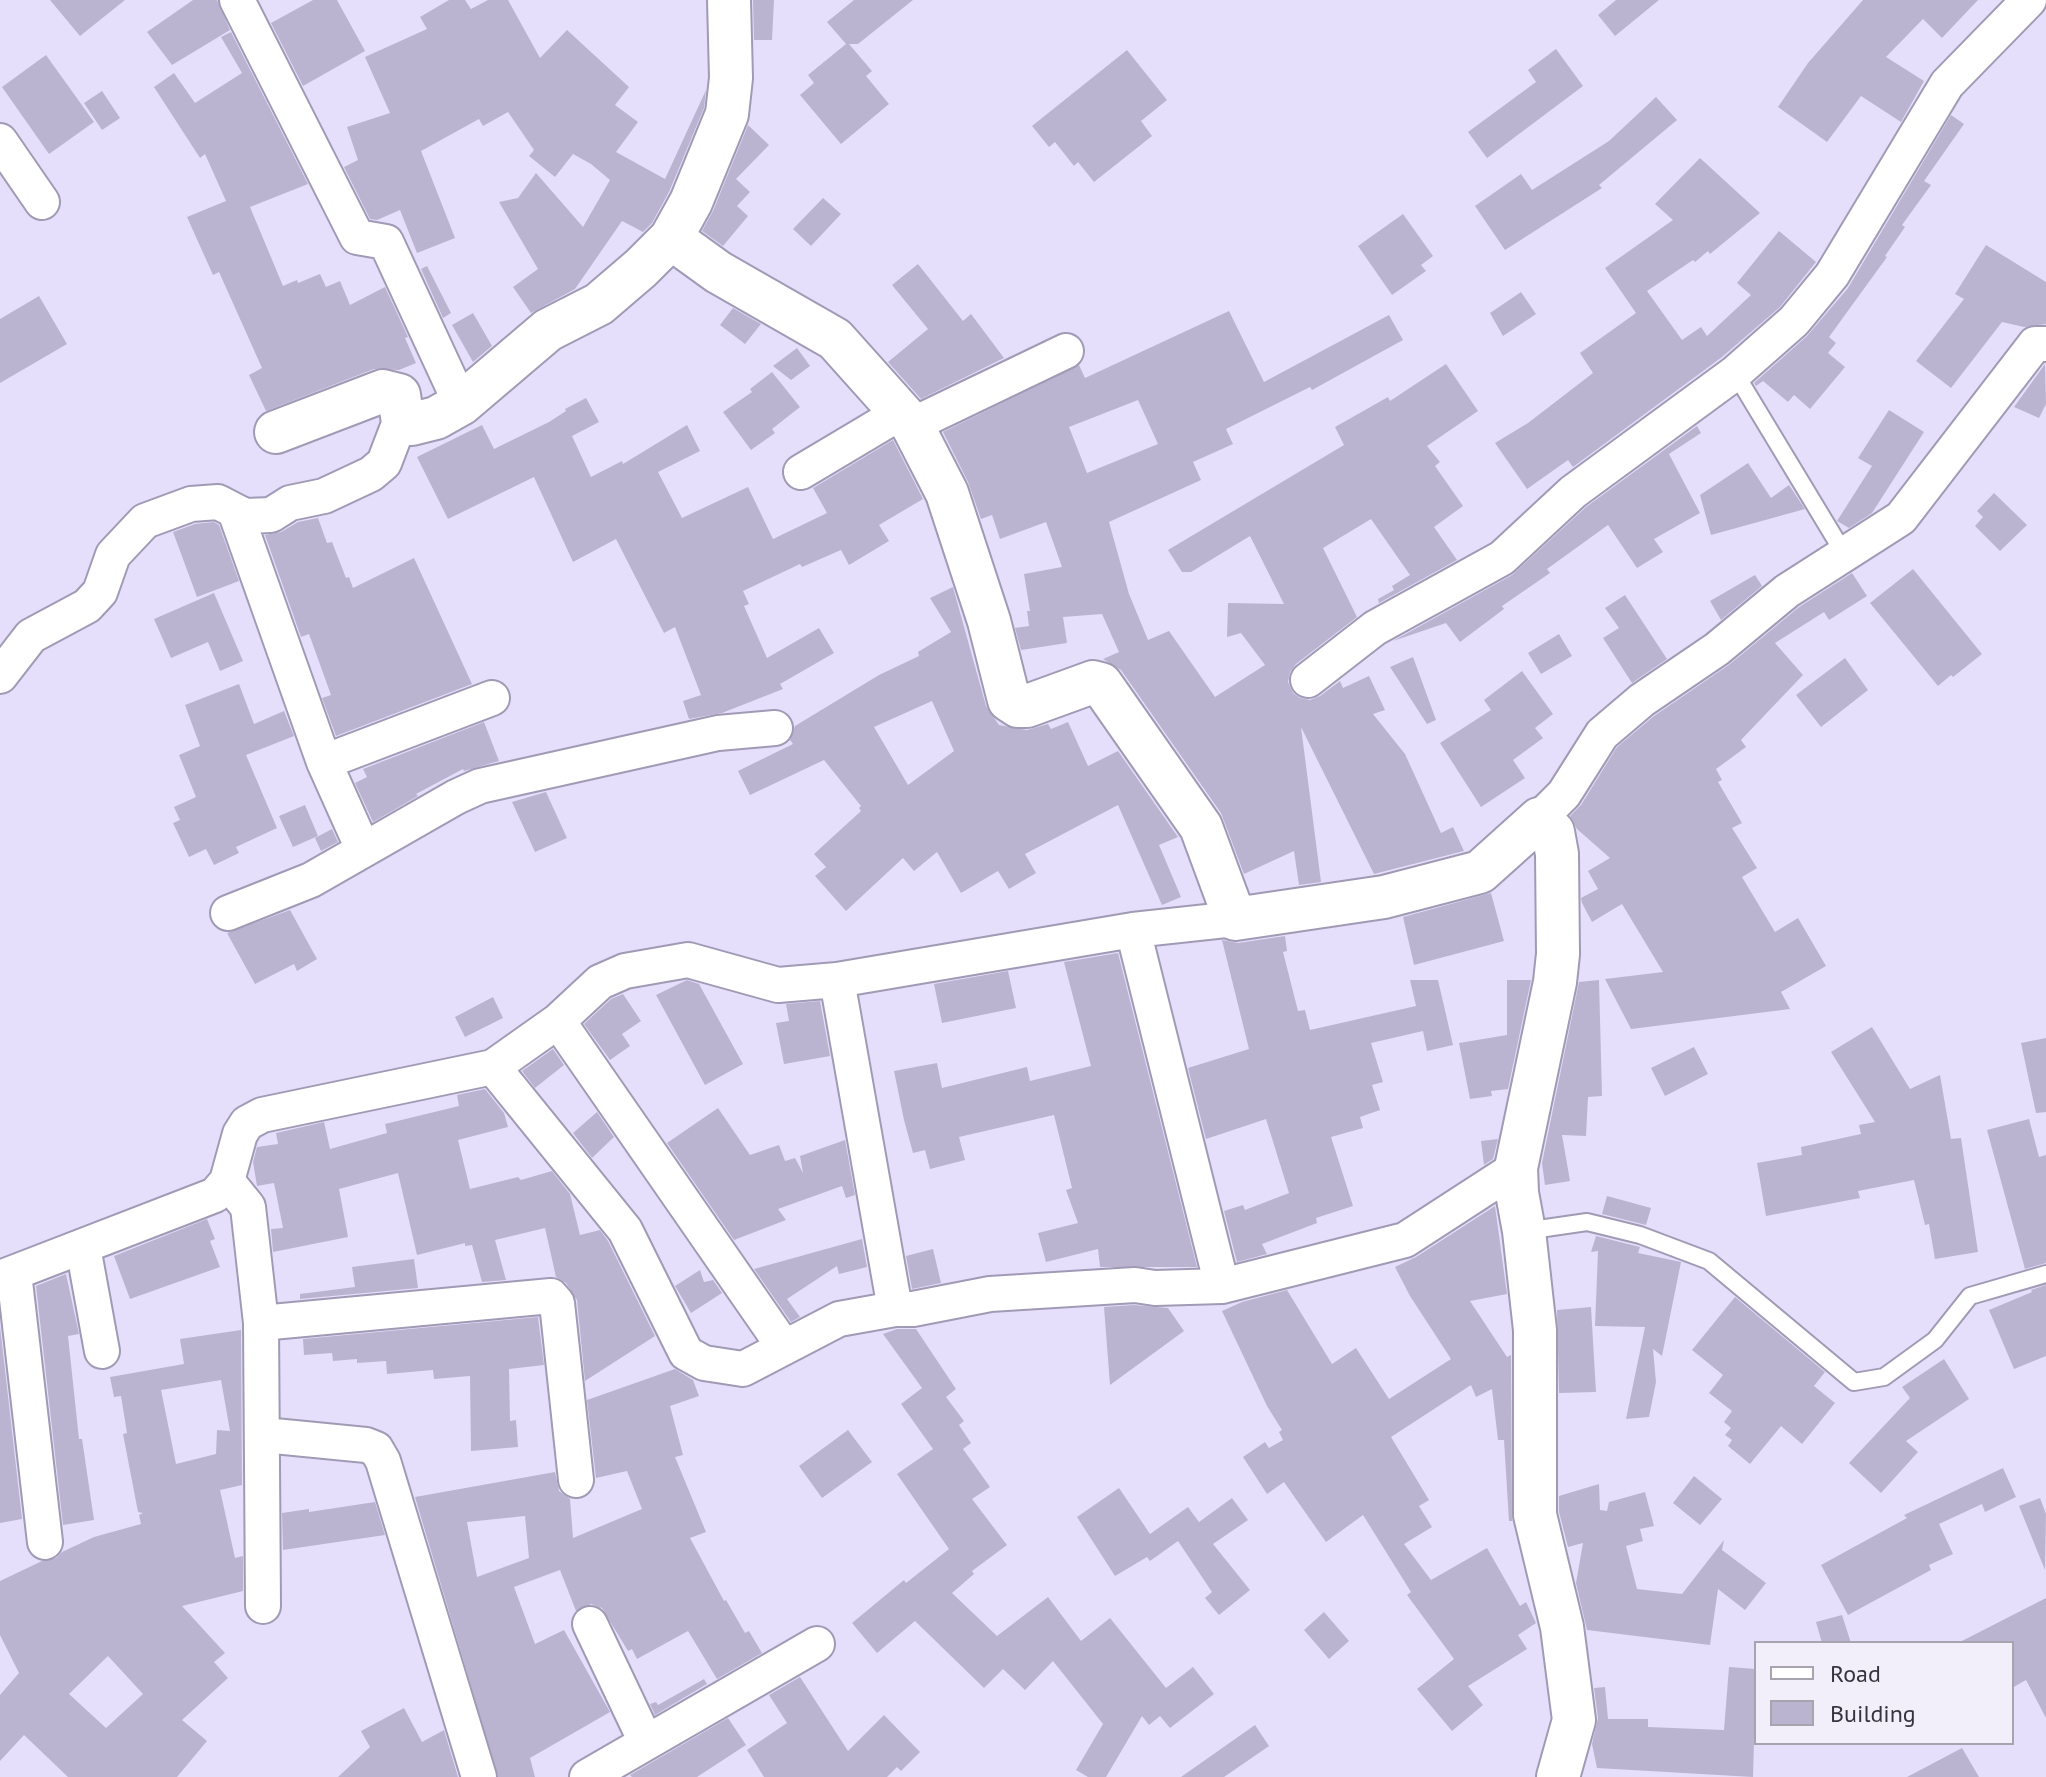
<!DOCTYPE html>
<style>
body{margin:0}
#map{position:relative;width:2046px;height:1777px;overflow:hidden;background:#e6dffc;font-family:"PT Sans",sans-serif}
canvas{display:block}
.legend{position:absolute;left:1754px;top:1641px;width:260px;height:104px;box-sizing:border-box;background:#f2effb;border:2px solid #a7a4af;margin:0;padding:10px 14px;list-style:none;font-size:24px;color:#36333e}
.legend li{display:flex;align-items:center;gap:16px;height:40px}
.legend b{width:40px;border:2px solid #a7a4af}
</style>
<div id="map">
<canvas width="2046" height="1777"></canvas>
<ul class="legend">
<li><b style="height:10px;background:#fff"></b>Road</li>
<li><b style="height:22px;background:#bbb4d0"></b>Building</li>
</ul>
</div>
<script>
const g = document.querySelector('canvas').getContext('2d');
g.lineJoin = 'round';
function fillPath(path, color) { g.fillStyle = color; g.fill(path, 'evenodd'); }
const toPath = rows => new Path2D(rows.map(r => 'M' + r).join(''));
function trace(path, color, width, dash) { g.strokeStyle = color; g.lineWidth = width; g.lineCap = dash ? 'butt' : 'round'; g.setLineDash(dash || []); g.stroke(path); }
fillPath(toPath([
 [50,0,125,0,80,36],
 [193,0,217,0,230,30,172,65,147,32],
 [313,0,337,0,365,51,303,86,271,23],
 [449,0,465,0,471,9,488,0,508,0,540,58,567,30,629,87,615,105,638,122,616,152,665,179,706,90,704,108,669,192,652,223,643,232,622,221,575,289,531,313,513,287,538,269,499,202,518,198,536,173,583,227,610,180,591,164,573,154,555,177,529,156,534,150,508,112,483,126,479,119,421,151,455,238,417,253,400,210,377,220,370,219,344,167,358,160,347,127,390,113,365,57,427,29,420,17],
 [753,0,774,0,772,40,754,40],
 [854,0,913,0,858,44,849,44,872,71,866,76,889,104,841,144,800,95,814,83,808,75,846,44,827,22],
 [1616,0,1659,0,1615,36,1598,15],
 [1863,0,1978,0,1942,38,1923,19,1886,57,1924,81,1901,122,1861,96,1827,142,1778,107,1808,63],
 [231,32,308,184,250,207,283,286,297,280,298,283,320,274,326,287,340,281,350,305,385,287,408,337,405,338,416,363,399,370,374,369,266,411,249,375,262,368,219,272,213,275,187,217,226,201,205,154,200,158,154,87,174,73,195,103,242,73,221,37],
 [1556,49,1583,86,1487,158,1468,132,1536,82,1528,70],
 [1127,50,1167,100,1141,121,1152,136,1094,182,1078,162,1074,166,1055,142,1049,147,1032,126],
 [46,55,94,122,49,154,2,87],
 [102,91,120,118,102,130,84,103],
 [1656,97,1677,120,1599,185,1602,188,1505,250,1475,206,1521,174,1532,190,1609,141],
 [1951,115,1964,124,1924,181,1931,185,1902,225,1905,227,1885,256,1887,257,1829,337,1836,343,1828,353,1845,367,1810,409,1794,395,1788,402,1763,381,1756,386,1754,383,1807,336,1848,288],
 [748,125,769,145,736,179,750,192,737,206,748,216,723,246,702,231,713,211],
 [1700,158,1760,213,1710,254,1708,251,1695,262,1693,260,1647,291,1682,340,1701,327,1707,336,1751,295,1737,283,1779,231,1816,262,1780,307,1722,357,1573,467,1568,460,1527,489,1495,443,1528,423,1593,373,1580,353,1636,313,1605,268,1673,220,1655,204],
 [823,198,841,214,811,246,793,229],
 [1403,214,1433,256,1421,265,1426,271,1392,295,1358,246],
 [1986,245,2046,282,2046,324,2024,327,2002,322,1951,388,1916,361,1964,299,1955,294],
 [918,264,963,321,971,314,1004,358,921,399,888,362,928,329,892,285],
 [427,266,451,313,443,318,421,269],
 [1521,292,1536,314,1503,336,1490,313],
 [39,296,67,344,0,383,0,319],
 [733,308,761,324,745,344,720,325],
 [1229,311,1264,382,1389,315,1403,340,1312,390,1310,387,1226,429,1233,444,1193,462,1201,480,1109,522,1129,594,1148,640,1169,631,1215,697,1265,665,1241,633,1227,637,1228,603,1284,604,1250,536,1191,572,1182,572,1168,550,1344,445,1335,427,1388,397,1390,401,1446,364,1478,411,1427,446,1440,462,1435,466,1463,506,1434,527,1457,560,1379,603,1378,599,1394,590,1392,586,1410,575,1371,519,1323,548,1357,617,1296,664,1290,672,1288,682,1293,693,1300,698,1310,700,1320,696,1340,681,1343,688,1369,676,1385,710,1373,714,1405,754,1441,833,1453,827,1464,851,1374,874,1301,727,1321,882,1299,885,1294,851,1244,874,1221,813,1121,670,1103,659,1119,652,1102,614,1063,617,1067,643,1021,650,1015,628,1029,626,1027,611,1030,611,1024,574,1062,567,1046,522,1000,539,992,515,981,519,968,482,943,432,1079,365,1085,378],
 [1138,400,1158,444,1087,473,1069,427],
 [473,313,492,346,473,362,452,325],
 [797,348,810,366,791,380,773,366],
 [2045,364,2046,404,2039,418,2014,407],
 [772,372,800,407,772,429,775,433,751,450,723,412,752,392,750,389],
 [586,398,599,422,572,436,591,477,622,461,623,464,687,425,700,451,658,472,682,518,748,487,773,539,827,513,813,488,893,440,923,499,879,525,889,541,849,565,841,550,802,567,800,564,743,591,749,604,744,606,767,658,819,628,834,653,780,684,783,689,722,713,689,719,683,701,701,695,675,627,664,633,616,539,573,562,534,477,448,519,417,457,482,425,494,449,549,422,566,411,565,409],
 [1889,410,1924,432,1872,513,1849,528,1837,521,1872,466,1858,458],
 [1697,426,1701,433,1669,454,1700,513,1654,539,1663,552,1637,568,1608,525,1547,569,1550,573,1502,606,1504,609,1460,642,1446,623,1393,641,1512,575,1586,507],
 [1748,463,1771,498,1789,485,1805,509,1711,535,1700,495],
 [1994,493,2027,525,2000,551,1975,526,1983,517,1977,511],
 [318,518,327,543,332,542,346,578,349,577,353,588,414,558,472,684,336,736,322,698,331,695,309,634,301,637,265,535,281,532,298,522],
 [214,522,219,525,239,581,197,597,173,532,195,524],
 [1913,569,1982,654,1953,677,1951,675,1938,686,1870,603],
 [1852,573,1867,596,1829,620,1824,612,1775,643,1803,675,1741,740,1746,747,1716,769,1722,780,1718,782,1742,823,1732,828,1757,868,1742,877,1775,932,1798,918,1826,966,1781,992,1790,1009,1631,1029,1605,979,1663,972,1622,904,1592,922,1582,903,1581,898,1598,889,1588,871,1610,858,1577,829,1570,816,1581,805,1617,747,1654,716,1730,664,1799,607],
 [1755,575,1762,586,1721,620,1710,601],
 [953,587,986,706,999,725,1027,730,1048,724,1051,729,1068,722,1088,766,1118,751,1178,837,1159,845,1181,897,1162,905,1118,805,1025,854,1036,873,1009,889,998,871,961,893,937,852,914,871,903,858,846,911,815,876,826,867,814,854,861,811,859,808,861,806,824,760,750,795,738,771,793,744,790,740,795,726,879,675,919,656,918,652,951,632,930,598],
 [932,701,954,751,908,785,874,727],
 [214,593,243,661,220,671,208,642,171,658,154,619],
 [1625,595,1667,659,1632,683,1603,638,1619,628,1605,608],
 [1559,634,1572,656,1541,674,1528,653],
 [1413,657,1436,720,1427,724,1390,667],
 [1845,658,1868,690,1821,727,1796,695],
 [1522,671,1553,714,1535,728,1543,738,1513,760,1525,778,1481,807,1440,743,1491,710,1484,700],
 [239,684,254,724,284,711,294,736,246,755,277,828,236,847,239,853,214,865,206,849,189,857,173,823,180,820,174,807,196,797,179,755,200,746,185,705],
 [484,722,499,761,464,771,463,769,416,794,418,796,373,822,355,783,367,777,363,769],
 [546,792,567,838,535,852,512,802],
 [305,805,318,836,293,847,279,816],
 [332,829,338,842,321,851,315,838],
 [1491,893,1504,941,1414,965,1403,917],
 [290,910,317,959,297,971,294,964,255,984,227,933],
 [1285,936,1287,951,1283,952,1298,1011,1305,1010,1310,1030,1416,1006,1410,980,1438,980,1453,1045,1427,1051,1423,1031,1371,1043,1383,1082,1372,1085,1380,1110,1360,1117,1363,1128,1331,1137,1353,1206,1316,1218,1317,1223,1262,1244,1267,1254,1237,1262,1224,1211,1243,1205,1245,1210,1289,1193,1266,1119,1206,1139,1188,1068,1249,1049,1222,940,1238,943],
 [1118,953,1197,1267,1100,1267,1098,1249,1046,1262,1038,1233,1078,1223,1066,1190,1072,1188,1054,1115,959,1137,965,1160,930,1169,925,1150,913,1153,904,1120,894,1071,937,1063,942,1088,1027,1067,1030,1081,1091,1066,1064,962],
 [1008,971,1016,1008,942,1023,934,984],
 [687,980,699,984,743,1064,705,1085,656,995],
 [1507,980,1531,980,1508,1089,1491,1091,1492,1096,1470,1099,1459,1043,1507,1035],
 [1599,980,1602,1096,1588,1097,1586,1136,1562,1135,1570,1181,1545,1185,1542,1163,1579,982],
 [623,994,641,1021,622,1034,630,1046,610,1060,584,1024,611,999],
 [493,997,503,1018,465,1037,455,1017],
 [820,1001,830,1056,784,1064,776,1023,789,1021,786,1004],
 [1872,1027,1910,1089,1940,1075,1951,1139,1961,1138,1978,1252,1935,1259,1929,1224,1925,1225,1914,1180,1858,1191,1860,1198,1766,1216,1757,1163,1802,1155,1801,1147,1861,1134,1859,1125,1875,1122,1831,1052],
 [2046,1038,2046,1112,2036,1113,2021,1043],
 [1694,1047,1708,1074,1665,1096,1651,1068],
 [553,1049,564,1065,535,1088,522,1071],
 [485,1089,504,1113,508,1127,458,1140,470,1189,518,1177,521,1180,552,1171,570,1194,580,1235,600,1230,608,1241,655,1336,585,1381,577,1300,566,1283,556,1277,545,1228,495,1240,506,1280,482,1282,472,1245,465,1246,465,1243,417,1255,398,1173,339,1189,348,1237,273,1252,271,1229,283,1228,274,1183,257,1186,253,1162,257,1147,278,1144,276,1133,324,1122,330,1149,387,1133,385,1124,459,1106,457,1095],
 [718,1108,750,1155,779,1145,785,1161,795,1158,803,1173,800,1156,845,1140,855,1195,846,1198,842,1186,778,1209,786,1220,734,1240,667,1143],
 [597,1112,614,1137,592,1158,573,1133],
 [2029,1119,2039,1157,2046,1155,2046,1263,2025,1269,1987,1130],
 [1498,1139,1493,1159,1484,1165,1481,1141],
 [1607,1196,1651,1208,1646,1225,1602,1214],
 [1495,1206,1507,1294,1470,1301,1507,1357,1511,1355,1512,1521,1509,1521,1504,1440,1498,1440,1492,1389,1476,1397,1471,1385,1391,1437,1429,1500,1419,1506,1432,1527,1404,1544,1431,1580,1487,1548,1520,1606,1526,1602,1536,1623,1518,1635,1527,1649,1468,1686,1483,1705,1452,1731,1417,1689,1454,1659,1407,1595,1411,1592,1363,1515,1326,1542,1284,1482,1267,1494,1243,1457,1265,1442,1269,1448,1283,1440,1279,1432,1282,1430,1267,1406,1222,1311,1242,1302,1287,1290,1332,1364,1356,1348,1389,1399,1451,1359,1410,1296,1395,1267,1416,1257],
 [207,1219,215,1239,210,1241,220,1267,130,1299,114,1256],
 [1596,1236,1640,1247,1638,1253,1681,1262,1662,1356,1653,1349,1656,1382,1649,1417,1626,1419,1645,1327,1595,1326,1598,1251,1591,1252],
 [862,1239,867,1267,839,1274,837,1266,787,1299,800,1317,791,1322,754,1269],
 [933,1249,941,1283,912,1289,906,1256],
 [414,1259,418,1288,300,1299,300,1294,355,1287,352,1267],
 [700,1270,704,1282,713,1280,722,1293,691,1313,675,1286],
 [66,1274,79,1334,68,1336,79,1439,82,1439,94,1520,63,1525,36,1286],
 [2046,1285,2046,1356,2014,1369,1989,1310,2032,1292,2031,1290],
 [1735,1297,1825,1372,1814,1386,1835,1403,1802,1444,1781,1426,1750,1464,1728,1446,1732,1440,1725,1435,1731,1428,1724,1422,1732,1411,1709,1393,1723,1375,1692,1350],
 [1134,1305,1168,1308,1184,1331,1110,1385,1104,1307],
 [1591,1307,1596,1392,1559,1393,1557,1310],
 [538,1317,544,1365,509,1369,510,1421,516,1420,518,1447,471,1451,470,1376,434,1379,433,1370,387,1374,386,1361,357,1363,357,1359,333,1361,332,1353,304,1355,303,1339],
 [0,1326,22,1519,0,1523],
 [916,1329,956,1389,946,1397,964,1421,959,1425,971,1443,963,1449,990,1487,972,1499,1007,1545,972,1571,974,1574,952,1593,997,1636,1048,1597,1081,1641,1110,1618,1166,1688,1193,1667,1214,1694,1170,1728,1160,1716,1149,1725,1142,1716,1106,1777,1088,1777,1076,1770,1103,1724,1053,1661,1025,1690,1003,1669,984,1688,915,1621,877,1653,852,1623,904,1580,906,1583,949,1549,897,1474,933,1449,901,1404,922,1388,883,1334,897,1329],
 [241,1330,242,1485,220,1490,235,1558,243,1556,243,1591,182,1606,225,1653,214,1662,228,1678,182,1720,207,1741,177,1777,68,1777,24,1735,0,1761,0,1695,19,1673,0,1635,0,1581,42,1561,56,1558,62,1552,94,1537,141,1524,139,1515,143,1513,138,1512,123,1434,127,1433,121,1396,114,1397,110,1377,184,1364,180,1339],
 [221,1380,230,1431,217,1430,216,1454,176,1464,161,1390],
 [108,1656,143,1694,106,1728,69,1694],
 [1944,1359,1969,1399,1906,1441,1918,1452,1881,1493,1849,1463,1910,1398,1902,1387],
 [675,1369,693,1380,699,1396,670,1406,683,1455,675,1457,706,1532,690,1538,724,1601,726,1600,745,1633,749,1631,762,1653,717,1679,688,1631,637,1659,632,1649,628,1651,602,1608,591,1604,576,1611,560,1570,514,1587,535,1644,564,1630,610,1712,530,1758,535,1777,498,1777,415,1497,555,1472,559,1491,570,1499,573,1538,642,1509,627,1471,596,1478,587,1400],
 [525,1516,529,1558,477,1577,467,1522],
 [848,1430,872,1462,822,1498,799,1466],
 [2003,1468,2016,1497,1985,1512,1982,1504,1939,1524,1953,1554,1929,1565,1931,1570,1848,1615,1821,1565,1907,1518,1904,1515],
 [1694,1476,1722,1499,1700,1525,1673,1503],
 [1599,1484,1600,1510,1607,1511,1609,1502,1645,1492,1654,1526,1640,1529,1643,1541,1626,1546,1637,1589,1682,1594,1724,1540,1722,1550,1766,1583,1745,1610,1718,1589,1710,1645,1587,1630,1576,1583,1583,1543,1568,1547,1559,1512,1559,1496],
 [1119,1488,1150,1534,1188,1507,1199,1522,1232,1498,1248,1520,1213,1544,1250,1590,1219,1615,1205,1598,1212,1592,1178,1541,1150,1561,1147,1557,1115,1576,1077,1517],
 [2040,1498,2046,1514,2045,1570,2019,1506],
 [375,1502,385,1535,283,1550,282,1513,309,1509,309,1512],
 [2046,1598,2046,1718,2026,1680,2012,1688,2012,1643,1958,1643],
 [1324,1612,1349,1641,1329,1659,1304,1630],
 [1842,1615,1851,1643,1822,1643,1816,1622],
 [1729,1667,1756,1669,1753,1777,1597,1768,1592,1744,1598,1718,1594,1688,1605,1687,1608,1719,1648,1719,1648,1727,1724,1730],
 [800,1677,848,1751,884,1715,920,1752,901,1771,897,1767,887,1777,764,1777,747,1750,787,1723,769,1695],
 [704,1679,707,1684,655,1715,650,1704,656,1702,658,1705],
 [404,1708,422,1742,444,1730,458,1777,338,1777,370,1747,361,1731],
 [728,1718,746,1745,697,1777,632,1777,630,1775],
 [1255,1725,1269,1746,1224,1777,1181,1777],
 [1962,1748,1979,1777,1907,1777]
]), '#bbb4d0');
const service = toPath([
 [1735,373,1845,555],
 [1525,1231,1587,1222,1640,1235,1709,1261,1854,1382,1884,1377,1935,1340,1970,1296,2046,1274]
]);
const minor = toPath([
 [237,0,357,237,386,242,461,404],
 [0,141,42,202],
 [912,425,1066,351],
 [801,472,900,413],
 [235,511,324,762,363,849],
 [0,676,31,636,87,606,100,592,113,555,145,521,191,504,218,502,245,516,271,515,290,503,324,496,371,474,384,463,402,416],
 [1308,680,1375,628,1502,558,1573,492,1735,373,1794,321,1832,275,1947,84,2029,0],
 [324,762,492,698],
 [1539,819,1564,794,1602,734,1642,700,1717,649,1787,591,1901,518,2035,344,2046,344],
 [228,913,311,880,456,797,480,786,718,733,775,728],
 [1133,930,1222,1286],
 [837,980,895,1309],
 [558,1021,784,1347],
 [493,1067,625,1230,686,1353,704,1363,743,1369,839,1319,895,1309,913,1309,990,1294,1135,1285,1155,1288,1222,1286,1405,1240,1516,1168],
 [227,1181,248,1207,261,1323,263,1606],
 [83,1247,102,1351],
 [14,1273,45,1542],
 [0,1278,215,1195,227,1181,240,1134,247,1123,262,1115,493,1067,558,1021,600,982,625,971,688,960,778,985,837,980,1133,930,1235,919],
 [261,1323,551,1296,557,1303,576,1480],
 [264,1435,366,1445,376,1449,383,1461,479,1777],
 [590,1624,646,1742],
 [587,1777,817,1644]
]);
const tertiary = toPath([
 [671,238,718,272,835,339,912,425,947,493,989,621,1009,700,1018,706,1027,706,1093,682,1101,684,1201,827,1235,919,1384,897,1480,872,1539,819,1553,832,1557,854,1558,954,1555,982,1516,1168,1517,1193,1524,1231,1535,1330,1535,1515,1562,1627,1574,1720,1558,1777],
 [276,432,383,391,399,395,402,416,412,424,436,418,461,404,548,330,599,304,641,268,671,238,691,202,727,114,731,78,729,0]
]);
trace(service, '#a19ab5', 20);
trace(minor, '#a19ab5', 38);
trace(tertiary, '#a19ab5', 46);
trace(service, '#fff', 16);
trace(minor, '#fff', 34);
trace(tertiary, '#fff', 42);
</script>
